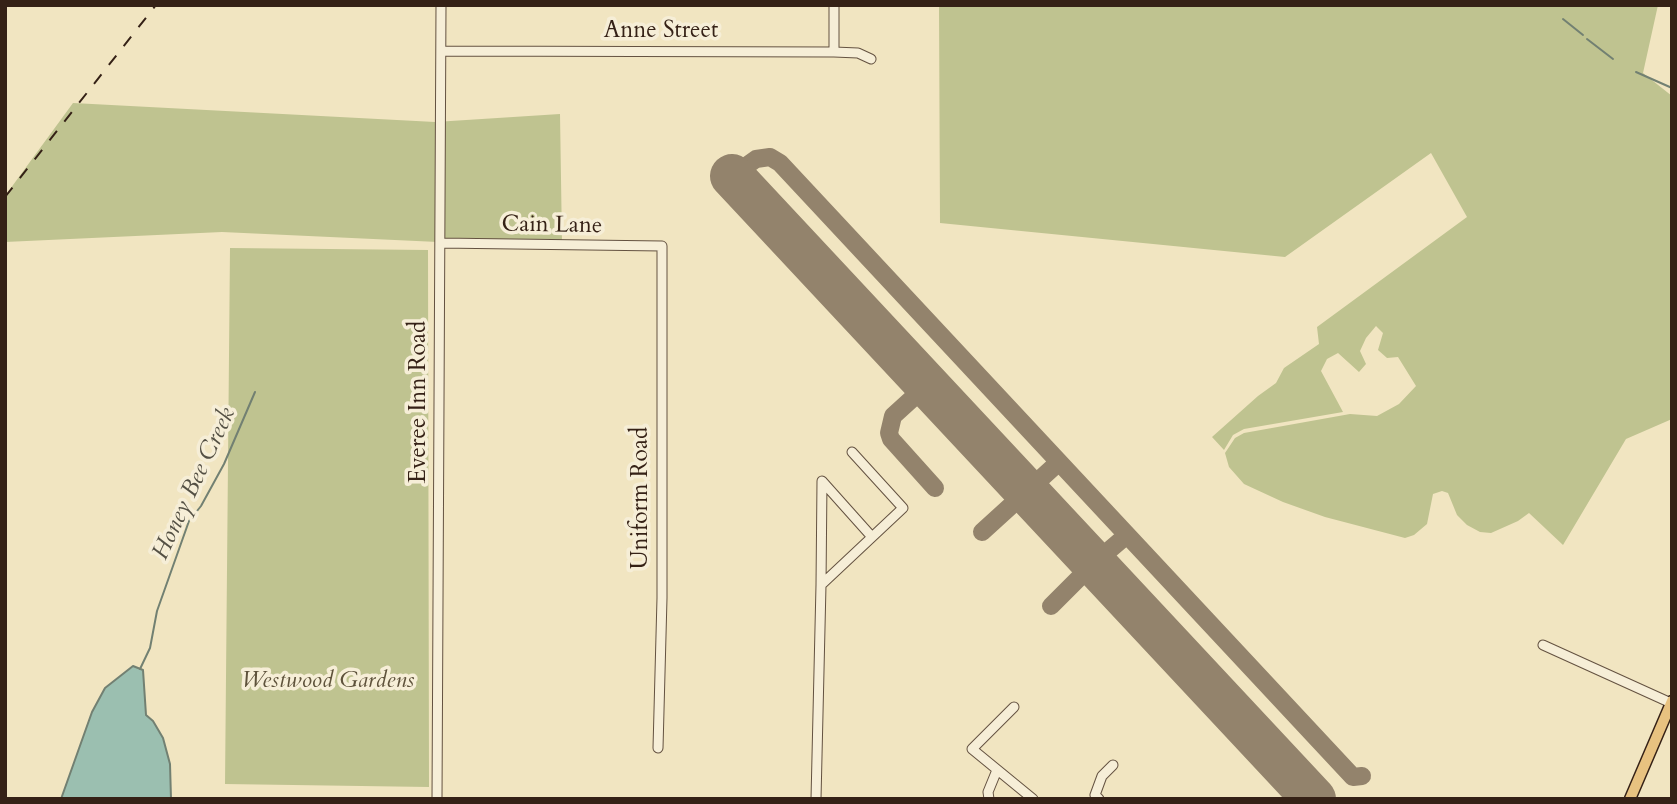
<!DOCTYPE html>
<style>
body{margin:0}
#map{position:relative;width:1677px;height:804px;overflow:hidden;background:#f1e5c1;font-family:Cardo,serif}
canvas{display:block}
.frame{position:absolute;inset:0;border:7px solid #352116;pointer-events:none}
</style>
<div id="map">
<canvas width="1677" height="804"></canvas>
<div class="frame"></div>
</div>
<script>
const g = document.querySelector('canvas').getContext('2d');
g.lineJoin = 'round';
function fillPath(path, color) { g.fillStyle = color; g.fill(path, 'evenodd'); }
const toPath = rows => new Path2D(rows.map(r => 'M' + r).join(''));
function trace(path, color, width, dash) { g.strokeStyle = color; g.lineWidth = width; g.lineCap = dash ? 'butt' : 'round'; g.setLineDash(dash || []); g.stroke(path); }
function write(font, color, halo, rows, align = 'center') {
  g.font = font + ' Cardo,serif'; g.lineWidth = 7; g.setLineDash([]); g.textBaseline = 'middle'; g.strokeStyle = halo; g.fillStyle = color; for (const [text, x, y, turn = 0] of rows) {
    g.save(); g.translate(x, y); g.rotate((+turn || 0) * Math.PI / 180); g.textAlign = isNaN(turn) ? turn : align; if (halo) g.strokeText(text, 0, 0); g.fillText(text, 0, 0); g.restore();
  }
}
fillPath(toPath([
 [939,5,1658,5,1643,73,1672,96,1672,419,1626,439,1563,545,1529,513,1518,521,1491,533,1480,532,1467,525,1457,515,1448,493,1442,491,1433,494,1427,524,1414,535,1405,538,1325,517,1283,502,1244,484,1229,467,1225,453,1235,438,1244,433,1350,414,1377,416,1399,404,1416,386,1398,357,1387,358,1378,350,1383,333,1376,326,1366,338,1360,351,1366,364,1359,372,1338,353,1327,359,1321,371,1343,412,1244,429,1233,435,1224,450,1212,437,1258,396,1276,383,1284,368,1319,344,1317,327,1467,217,1431,153,1285,257,940,223],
 [73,103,435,122,560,114,562,243,438,242,222,232,5,242,5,196],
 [230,248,428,250,429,787,225,784]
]), '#bfc390');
const water = toPath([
 [133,666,143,670,146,715,153,721,163,738,170,764,171,799,61,799,92,712,105,688,133,666]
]);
fillPath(water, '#9bbfb0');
trace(water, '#728072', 2);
trace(toPath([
 [1563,19,1583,35],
 [1587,39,1613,59],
 [1636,72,1672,88],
 [140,669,150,648,157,611,189,521,201,506,224,464,255,392]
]), '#728072', 2);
trace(toPath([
 [739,184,749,164,756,159,770,157,780,163,1353,777,1362,776],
 [926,386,893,416,889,433,891,439,935,488],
 [982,532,1059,462],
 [1051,606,1093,564,1127,535]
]), '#93836c', 18);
trace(toPath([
 [732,176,1314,799]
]), '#93836c', 44);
const minor = toPath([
 [441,51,834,52,858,53,871,59],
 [834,52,834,5],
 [440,243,662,246,662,598,658,748],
 [821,585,822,481,872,537],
 [1543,645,1671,703],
 [1014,707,972,749,1033,799],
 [437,799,441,5],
 [816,799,821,585,903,508,852,452],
 [989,799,988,792,997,770],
 [1099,799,1095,795,1102,776,1113,765]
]);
const major = toPath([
 [1630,799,1672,701]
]);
trace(minor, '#645241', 11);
trace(major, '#352116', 13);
trace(minor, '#f6eed7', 9);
trace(major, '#e8c280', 10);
trace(toPath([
 [5,197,156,5]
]), '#352116', 2, [12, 12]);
write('23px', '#352116', '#f6eed7', [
 ["Anne Street",661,32],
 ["Cain Lane",552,226,1],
 ["Everee Inn Road",420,402,-90],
 ["Uniform Road",642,498,-90]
]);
write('italic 23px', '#5e523b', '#f6eed7', [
 ["Westwood Gardens",328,682]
]);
write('italic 24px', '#545044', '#f6eed7', [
 ["Honey Bee Creek",195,484,-65]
]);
</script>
